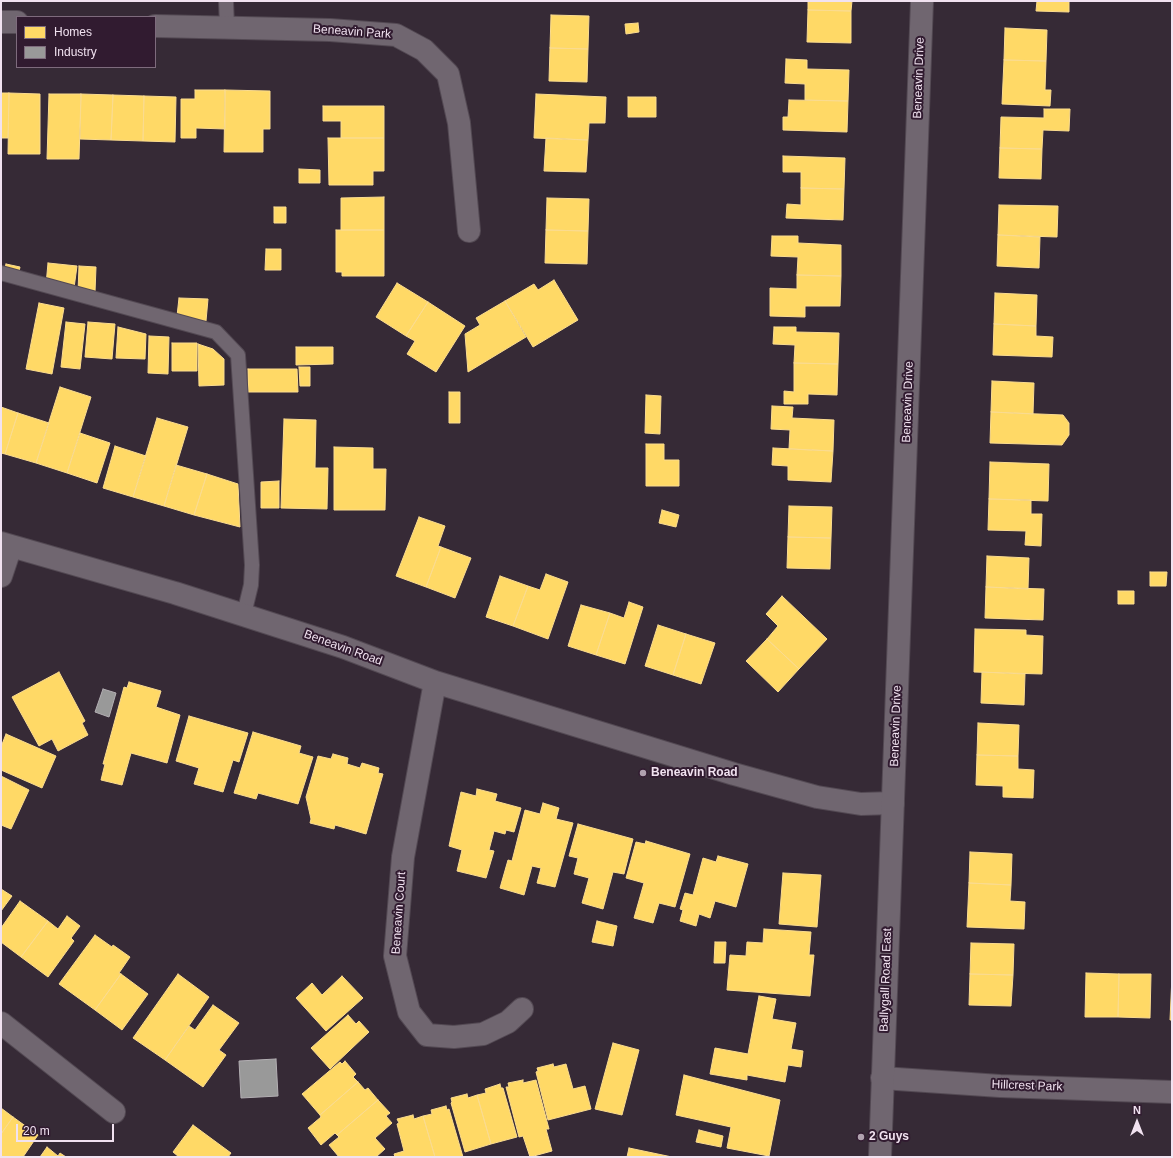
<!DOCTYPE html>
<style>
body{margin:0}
#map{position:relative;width:1173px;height:1158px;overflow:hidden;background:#362a36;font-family:Arial,sans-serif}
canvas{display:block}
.frame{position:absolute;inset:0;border:2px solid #f1e2f0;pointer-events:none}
.legend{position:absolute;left:16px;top:16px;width:140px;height:52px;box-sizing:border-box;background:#311b30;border:1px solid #7e6b7d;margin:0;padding:5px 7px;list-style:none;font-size:12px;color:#f1e2f0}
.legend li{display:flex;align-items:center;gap:8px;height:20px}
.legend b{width:20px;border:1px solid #7e6b7d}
.north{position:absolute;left:1117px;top:1102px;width:40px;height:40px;-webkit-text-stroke:3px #311b30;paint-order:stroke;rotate:0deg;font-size:11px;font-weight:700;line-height:16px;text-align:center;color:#f1e2f0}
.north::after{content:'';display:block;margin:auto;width:14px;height:18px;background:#f1e2f0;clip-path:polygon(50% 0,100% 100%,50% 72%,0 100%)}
.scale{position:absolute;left:16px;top:1124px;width:98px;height:18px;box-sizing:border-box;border:2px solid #f1e2f0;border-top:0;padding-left:5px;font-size:12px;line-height:14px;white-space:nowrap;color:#f1e2f0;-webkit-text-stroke:3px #311b30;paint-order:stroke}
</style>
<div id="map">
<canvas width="1173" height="1158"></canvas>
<div class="frame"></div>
<ul class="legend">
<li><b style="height:11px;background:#ffd966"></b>Homes</li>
<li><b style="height:11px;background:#999"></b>Industry</li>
</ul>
<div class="north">N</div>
<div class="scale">20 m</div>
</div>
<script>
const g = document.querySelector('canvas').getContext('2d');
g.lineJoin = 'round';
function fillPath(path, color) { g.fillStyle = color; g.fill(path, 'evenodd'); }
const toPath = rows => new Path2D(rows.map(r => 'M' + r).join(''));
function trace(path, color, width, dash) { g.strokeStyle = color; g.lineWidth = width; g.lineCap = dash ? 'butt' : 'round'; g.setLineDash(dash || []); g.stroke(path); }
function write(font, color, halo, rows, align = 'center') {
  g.font = font + ' Arial,sans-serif'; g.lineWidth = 4; g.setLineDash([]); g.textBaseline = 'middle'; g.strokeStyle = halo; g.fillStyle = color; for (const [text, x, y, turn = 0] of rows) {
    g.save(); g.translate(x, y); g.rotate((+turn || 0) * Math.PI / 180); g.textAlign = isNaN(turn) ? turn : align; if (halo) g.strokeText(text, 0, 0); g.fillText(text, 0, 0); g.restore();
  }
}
const homes = toPath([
 [808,1,852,1,851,11,808,10,808,1],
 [1037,1,1069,1,1069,12,1036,11,1037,1],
 [808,10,851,11,851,43,807,42,808,10],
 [551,15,589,16,588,49,550,48,551,15],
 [638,23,639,32,626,34,625,24,638,23],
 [1005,28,1047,30,1046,61,1004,60,1005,28],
 [550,48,588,49,587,82,549,81,550,48],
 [786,59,807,60,807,69,849,70,848,101,805,100,805,84,785,83,786,59],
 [1004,60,1046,61,1045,90,1051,90,1050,106,1002,104,1004,60],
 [195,90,225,90,225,129,196,128,196,138,181,138,181,99,195,99,195,90],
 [225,90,270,91,270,129,263,129,263,152,224,152,225,90],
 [1,93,9,93,8,138,1,138,1,93],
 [9,93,40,94,40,154,8,154,9,93],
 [49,94,81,94,79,159,47,159,49,94],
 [81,94,113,95,111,140,80,139,81,94],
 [536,94,606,97,605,123,589,123,588,140,534,138,536,94],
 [113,95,144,96,143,141,111,140,113,95],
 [144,96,176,97,175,142,143,141,144,96],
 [628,97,656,97,656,117,628,117,628,97],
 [789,100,848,101,847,132,783,130,783,117,788,117,789,100],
 [323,106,384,106,384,138,341,138,341,121,323,121,323,106],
 [1044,109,1070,109,1069,131,1043,130,1042,149,1000,148,1001,117,1044,118,1044,109],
 [328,138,384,138,384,171,373,171,373,185,329,185,328,138],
 [546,138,588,140,586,172,544,171,546,138],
 [1000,148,1042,149,1041,179,999,178,1000,148],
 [783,156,845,158,844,189,801,188,801,172,783,172,783,156],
 [299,169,320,170,320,183,299,183,299,169],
 [801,188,844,189,843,220,786,218,787,204,801,205,801,188],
 [384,197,384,230,341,230,341,198,384,197],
 [547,198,589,199,588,231,546,230,547,198],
 [999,205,1058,206,1057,237,998,235,999,205],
 [274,207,286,207,286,223,274,223,274,207],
 [336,230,384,230,384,276,342,276,342,272,336,272,336,230],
 [546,230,588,231,587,264,545,263,546,230],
 [998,235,1040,237,1039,268,997,266,998,235],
 [772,236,798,236,798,243,841,245,841,276,797,275,798,257,771,256,772,236],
 [266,249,281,249,281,270,265,270,266,249],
 [48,263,77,266,74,288,46,285,48,263],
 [6,264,20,267,18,276,4,272,6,264],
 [79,266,96,267,95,292,78,292,79,266],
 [797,275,841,276,840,306,805,306,805,317,770,316,770,288,797,289,797,275],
 [554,280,578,320,533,347,505,301,534,284,538,290,554,280],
 [397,283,428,302,406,336,376,317,397,283],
 [995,293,1037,295,1036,326,994,324,995,293],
 [179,298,208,299,206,321,177,316,179,298],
 [505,301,526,337,468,372,465,334,480,325,476,318,505,301],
 [428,302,465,326,436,372,407,354,415,341,406,336,428,302],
 [39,303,64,308,52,374,26,369,39,303],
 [66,322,85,324,80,369,61,367,66,322],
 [88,322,115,324,112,359,85,357,88,322],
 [994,324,1036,326,1036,336,1053,337,1052,357,993,355,994,324],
 [118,327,146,334,145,359,116,358,118,327],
 [774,327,796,327,796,332,839,333,838,364,794,363,795,345,773,344,774,327],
 [149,336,169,337,168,374,148,373,149,336],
 [172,343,197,343,197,371,172,371,172,343],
 [198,344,213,349,224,359,224,385,199,386,198,344],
 [296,347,333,347,333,364,296,365,296,347],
 [794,363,838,364,837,395,808,394,808,404,784,404,784,391,794,392,794,363],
 [299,367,310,367,310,386,300,386,299,367],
 [248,369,297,369,298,392,248,392,248,369],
 [992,381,1034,383,1033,414,991,412,992,381],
 [60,387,91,397,67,473,36,463,60,387],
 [449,392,460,392,460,423,449,423,449,392],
 [646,395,661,396,660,434,645,433,646,395],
 [772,406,793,407,792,418,834,420,833,451,789,449,790,430,771,429,772,406],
 [1,407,18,413,5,454,1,453,1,407],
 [991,412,1063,415,1069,423,1069,435,1062,445,990,443,991,412],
 [18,413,49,423,36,463,5,454,18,413],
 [157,418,188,427,164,506,133,497,157,418],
 [284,419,316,420,315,468,328,468,327,509,281,508,284,419],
 [80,433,110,443,97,483,67,473,80,433],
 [646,444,664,444,664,460,679,460,679,486,646,486,646,444],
 [115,446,146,456,133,497,103,488,115,446],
 [334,447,373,448,373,469,386,469,385,510,334,510,334,447],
 [773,448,833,451,831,482,788,480,788,466,772,465,773,448],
 [990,462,1049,464,1048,501,989,499,990,462],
 [176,465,207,474,194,515,164,506,176,465],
 [207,474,238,484,240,527,194,515,207,474],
 [279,481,279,508,261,508,261,482,279,481],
 [989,499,1031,500,1031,514,1042,514,1041,546,1025,545,1026,531,988,530,989,499],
 [789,506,832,507,831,538,788,537,789,506],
 [662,510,679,515,676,527,659,523,662,510],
 [419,517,445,526,438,546,441,547,426,587,396,576,419,517],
 [788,537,831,538,830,569,787,568,788,537],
 [441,547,471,558,455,598,426,587,441,547],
 [987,556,1029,558,1028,589,986,587,987,556],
 [1150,572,1167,572,1166,586,1150,586,1150,572],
 [546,574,568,582,548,639,513,626,528,586,540,590,546,574],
 [500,576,528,586,513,626,486,617,500,576],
 [986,587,1044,589,1043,620,985,618,986,587],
 [1118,591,1134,591,1134,604,1118,604,1118,591],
 [782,596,827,639,799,669,767,639,778,626,766,614,782,596],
 [629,602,643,607,625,664,596,655,610,613,624,618,629,602],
 [581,605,610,613,596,655,568,646,581,605],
 [658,625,686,634,673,675,645,666,658,625],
 [975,629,1026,630,1026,635,1043,636,1042,674,974,672,975,629],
 [686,634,715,643,701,684,673,675,686,634],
 [767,639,799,669,778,692,746,661,767,639],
 [59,672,85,721,82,723,88,735,58,751,52,739,39,746,12,697,59,672],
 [982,672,1025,674,1024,705,981,703,982,672],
 [129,682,161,691,156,707,180,715,167,763,131,753,122,785,101,780,105,764,103,764,124,687,127,688,129,682],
 [189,716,248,733,239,762,233,760,223,792,194,784,199,768,176,761,189,716],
 [978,723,1019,725,1018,756,977,755,978,723],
 [253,732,301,746,299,753,313,757,298,804,258,793,256,799,234,793,253,732],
 [6,734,56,756,42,788,1,770,1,747,6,734],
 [333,754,348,758,347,764,360,768,362,763,379,768,378,773,383,774,366,834,335,825,334,829,310,823,311,819,306,797,318,756,331,759,333,754],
 [977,755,1018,756,1018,769,1034,770,1033,798,1003,797,1003,786,976,785,977,755],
 [1,776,29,790,11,829,1,825,1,776],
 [477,789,497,794,495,801,521,808,514,832,506,830,505,834,494,831,489,850,494,851,486,878,457,871,462,850,449,846,461,792,476,796,477,789],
 [543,803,559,808,556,819,573,823,555,887,537,883,541,868,532,866,524,895,500,888,508,860,512,861,525,810,540,814,543,803],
 [578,824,633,839,624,874,613,872,603,909,582,903,589,878,574,874,578,858,569,856,578,824],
 [646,841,690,854,675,907,659,903,653,923,634,918,644,883,626,878,636,842,645,844,646,841],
 [970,852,1012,854,1011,885,969,883,970,852],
 [718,856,748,864,736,907,715,901,710,918,699,914,696,926,680,921,683,910,680,909,685,893,693,895,703,858,716,862,718,856],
 [783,873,821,875,817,927,779,924,783,873],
 [969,883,1011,885,1010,901,1025,902,1024,929,967,927,969,883],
 [1,889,12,896,1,911,1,889],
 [20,901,48,921,21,957,1,942,1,928,20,901],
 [67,916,80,926,71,938,74,941,48,977,21,957,48,921,58,929,67,916],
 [597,921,617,926,613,946,592,942,597,921],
 [764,929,811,932,809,955,814,955,810,996,727,990,730,955,746,956,747,942,763,943,764,929],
 [95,935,112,947,113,945,130,957,119,973,121,974,95,1010,59,984,95,935],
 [715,942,726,942,725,963,714,963,715,942],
 [971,943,1014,944,1013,975,970,974,971,943],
 [1086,973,1119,974,1118,1017,1085,1017,1086,973],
 [121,974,148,994,122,1030,95,1010,121,974],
 [178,974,209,997,165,1060,133,1038,178,974],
 [970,974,1013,975,1011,1006,969,1005,970,974],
 [1119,974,1151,974,1150,1018,1118,1017,1119,974],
 [342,976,363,998,326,1031,296,998,312,983,322,995,342,976],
 [1172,976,1172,1020,1170,1020,1172,976],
 [759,996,776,999,772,1019,796,1023,791,1049,803,1051,801,1067,788,1065,785,1082,747,1075,747,1080,710,1074,715,1048,748,1054,759,996],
 [213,1005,239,1023,219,1050,226,1055,203,1087,165,1060,189,1026,195,1030,213,1005],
 [348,1015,356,1024,359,1021,369,1032,330,1069,311,1048,348,1015],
 [613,1043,639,1050,622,1115,595,1109,613,1043],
 [345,1061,356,1074,353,1077,358,1082,320,1115,302,1094,340,1062,342,1064,345,1061],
 [553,1064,554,1067,566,1064,573,1089,585,1086,591,1109,548,1120,536,1072,538,1071,537,1068,553,1064],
 [684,1075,780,1100,769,1156,727,1148,731,1127,676,1115,684,1075],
 [523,1080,523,1083,536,1080,549,1129,546,1129,552,1151,530,1157,523,1136,519,1137,506,1087,509,1087,508,1083,523,1080],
 [358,1082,365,1090,368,1088,378,1100,337,1135,335,1133,321,1145,308,1128,321,1117,320,1115,358,1082],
 [500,1084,501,1088,503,1088,517,1137,491,1144,477,1095,486,1093,485,1089,500,1084],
 [467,1094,468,1098,477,1095,491,1144,465,1152,451,1103,452,1102,451,1098,467,1094],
 [378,1100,390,1113,386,1116,392,1123,375,1138,385,1149,376,1157,339,1157,329,1145,339,1137,337,1135,378,1100],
 [446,1106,447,1110,449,1109,463,1157,435,1157,423,1116,432,1114,431,1110,446,1106],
 [1,1108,13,1117,1,1134,1,1108],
 [413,1115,414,1119,423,1116,435,1157,395,1157,394,1154,404,1151,397,1124,399,1123,397,1119,413,1115],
 [13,1117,38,1135,23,1157,1,1157,1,1134,13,1117],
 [193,1125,231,1153,228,1157,179,1157,173,1152,193,1125],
 [699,1130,723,1136,721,1147,696,1142,699,1130],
 [47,1147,58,1156,60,1153,66,1157,40,1157,47,1147],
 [629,1148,672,1157,627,1157,629,1148]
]);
fillPath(homes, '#ffd966');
trace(homes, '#fbdc8f', 1);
const industry = toPath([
 [103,689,116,693,109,717,95,712,103,689],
 [276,1059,278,1096,241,1098,239,1061,276,1059]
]);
fillPath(industry, '#999');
trace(industry, '#b3afb3', 1);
const service = toPath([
 [226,1,227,27],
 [1,273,216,332,238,355,252,565,251,585,244,614]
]);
const minor = toPath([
 [1,22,17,22],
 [155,26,330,30,396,35,424,50,448,74,459,123,469,231],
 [1,543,175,593,343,647,435,682,734,774,817,797,861,804,893,803],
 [1,576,11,546],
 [435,682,403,857,395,956,409,1012,427,1035,454,1037,483,1034,508,1022,522,1009],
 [1,1023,114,1112],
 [882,1078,1000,1086,1172,1092]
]);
const tertiary = toPath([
 [880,1157,922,1]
]);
trace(service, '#534953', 16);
trace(minor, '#534953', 24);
trace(tertiary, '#534953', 24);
trace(service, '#706670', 14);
trace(minor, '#706670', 22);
trace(tertiary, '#706670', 22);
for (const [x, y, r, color] of [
 [643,773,4,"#b0a2af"],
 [861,1137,4,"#b0a2af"]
]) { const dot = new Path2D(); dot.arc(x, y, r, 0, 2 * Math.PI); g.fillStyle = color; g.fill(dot); trace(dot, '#311b30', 1.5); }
write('12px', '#f1e2f0', '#311b30', [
 ["Beneavin Park",352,32,4],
 ["Beneavin Drive",919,78,-88],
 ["Beneavin Drive",908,402,-88],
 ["Beneavin Road",343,648,20],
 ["Beneavin Drive",896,726,-88],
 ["Beneavin Court",399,913,-86],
 ["Ballygall Road East",886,980,-88],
 ["Hillcrest Park",1027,1086,2]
]);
write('bold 12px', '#f1e2f0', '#311b30', [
 ["Beneavin Road",651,773],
 ["2 Guys",869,1137]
], 'left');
</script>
